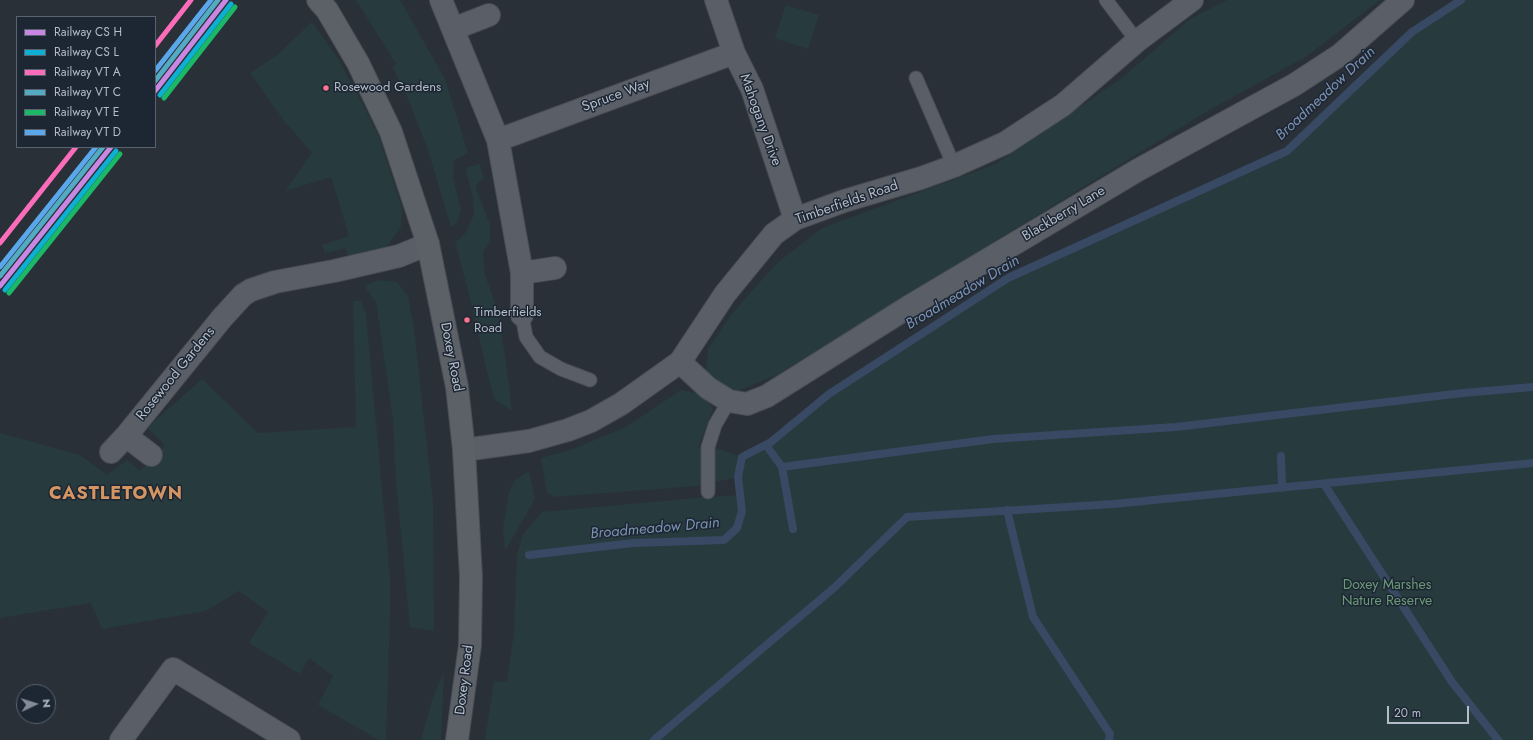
<!DOCTYPE html>
<style>
body{margin:0}
#map{position:relative;width:1533px;height:740px;overflow:hidden;background:#2a3038;font-family:Jost,sans-serif}
canvas{display:block}
.legend{position:absolute;left:16px;top:16px;width:140px;height:132px;box-sizing:border-box;background:#1d2633;border:1px solid #59626f;margin:0;padding:5px 7px;list-style:none;font-size:12px;color:#b4bcc9}
.legend li{display:flex;align-items:center;gap:8px;height:20px}
.legend b{width:20px;border:1px solid #59626f}
.north{position:absolute;left:16px;top:684px;width:40px;height:40px;box-sizing:border-box;background:#1d2633;border:1px solid #59626f;border-radius:50%;rotate:86deg;font-size:11px;font-weight:700;line-height:16px;text-align:center;color:#b4bcc9}
.north::after{content:'';display:block;margin:auto;width:14px;height:18px;background:#848b96;clip-path:polygon(50% 0,100% 100%,50% 72%,0 100%)}
.scale{position:absolute;left:1387px;top:706px;width:82px;height:18px;box-sizing:border-box;border:2px solid #b4bcc9;border-top:0;padding-left:5px;font-size:12px;line-height:14px;white-space:nowrap;color:#b4bcc9;-webkit-text-stroke:3px #1d2633;paint-order:stroke}
</style>
<div id="map">
<canvas width="1533" height="740"></canvas>
<ul class="legend">
<li><b style="height:5px;background:#c787e3"></b>Railway CS H</li>
<li><b style="height:5px;background:#0dafd3"></b>Railway CS L</li>
<li><b style="height:5px;background:#fb6dba"></b>Railway VT A</li>
<li><b style="height:5px;background:#53aac3"></b>Railway VT C</li>
<li><b style="height:5px;background:#1ab867"></b>Railway VT E</li>
<li><b style="height:5px;background:#5aa8eb"></b>Railway VT D</li>
</ul>
<div class="north">N</div>
<div class="scale">20 m</div>
</div>
<script>
const g = document.querySelector('canvas').getContext('2d');
g.lineJoin = 'round';
function fillPath(path, color) { g.fillStyle = color; g.fill(path, 'evenodd'); }
const toPath = rows => new Path2D(rows.map(r => 'M' + r).join(''));
function trace(path, color, width, dash) { g.strokeStyle = color; g.lineWidth = width; g.lineCap = dash ? 'butt' : 'round'; g.setLineDash(dash || []); g.stroke(path); }
function write(font, color, halo, rows, align = 'center') {
  g.font = font + ' Jost,sans-serif'; g.lineWidth = 3; g.setLineDash([]); g.textBaseline = 'middle'; g.strokeStyle = halo; g.fillStyle = color; for (const [text, x, y, turn = 0] of rows) {
    g.save(); g.translate(x, y); g.rotate((+turn || 0) * Math.PI / 180); g.textAlign = isNaN(turn) ? turn : align; if (halo) g.strokeText(text, 0, 0); g.fillText(text, 0, 0); g.restore();
  }
}
fillPath(toPath([
 [356,0,400,0,445,79,468,153,454,160,453,177,461,211,456,224,451,227,428,150,407,96,392,66,396,64],
 [1227,0,1380,0,1307,56,1206,112,778,374,738,391,718,382,706,371,708,349,730,316,776,264,822,228,996,164,1122,78,1190,19],
 [1461,0,1533,0,1533,740,485,740,494,681,507,682,514,632,517,556,522,536,542,512,707,497,740,495,738,477,697,486,556,497,547,493,541,458,573,449,626,427,681,390,701,394,713,408,698,448,716,448,742,457,771,442,829,394,1008,278,1287,151,1412,32],
 [786,5,819,15,808,49,775,38],
 [312,22,337,57,360,99,379,136,402,208,401,226,388,245,367,254,348,257,346,248,325,253,322,245,349,236,331,177,285,191,312,153,285,122,250,73,276,56],
 [480,164,484,179,478,182,476,188,490,225,490,240,483,252,485,275,498,311,505,356,512,411,495,400,488,376,471,302,455,241,460,239,466,232,474,214,473,198,466,171,468,167],
 [380,280,397,282,408,296,414,329,433,502,434,631,410,627,396,482,393,420,376,302,367,290,365,285],
 [353,301,361,301,366,314,390,576,390,617,386,740,379,740,318,705,333,676,309,658,300,674,249,643,268,612,239,591,206,611,102,629,91,603,0,618,0,433,80,455,107,475,127,460,140,471,165,445,147,428,202,379,258,433,356,427],
 [529,471,535,499,505,551,503,528,509,492,515,480],
 [444,671,441,740,421,740,432,700]
]), '#273a3e');
trace(toPath([
 [766,445,782,467,993,439,1176,427,1463,393,1533,387],
 [1281,456,1282,488],
 [782,467,793,529],
 [1324,484,1452,682,1498,740],
 [1007,510,1033,617,1110,734,1109,740],
 [529,555,633,543,724,540,737,528,742,511,738,477,742,457,771,442,829,394,1008,278,1287,151,1412,32,1461,0],
 [654,740,835,587,907,517,1113,504,1533,463]
]), '#384963', 8);
const service = toPath([
 [1106,0,1137,41],
 [916,78,954,166],
 [522,315,526,337,540,357,561,369,590,380],
 [708,492,708,447,715,425,729,401]
]);
const minor = toPath([
 [441,0,498,140,734,53],
 [716,0,734,53,752,89,795,219],
 [453,29,489,15],
 [498,140,522,273,522,315],
 [522,273,555,268],
 [680,362,708,388,729,401,747,404,767,396,910,306,1138,170,1294,85,1340,55,1403,0],
 [126,436,151,455],
 [464,450,529,441,568,430,591,421,621,404,680,362,725,294,774,234,795,219,844,201,921,178,954,166,1005,143,1063,105,1137,41,1192,0],
 [111,452,126,436,222,318,243,295,251,290,275,282,334,271,399,256,428,244],
 [121,740,173,669,289,740]
]);
const primary = toPath([
 [318,0,327,10,358,63,391,132,428,244,457,387,464,450,471,577,470,645,457,740]
]);
trace(service, '#484c53', 15);
trace(minor, '#484c53', 24);
trace(primary, '#484c55', 24);
trace(service, '#5a5e66', 13);
trace(minor, '#5a5e66', 22);
trace(primary, '#5c6168', 22);
trace(toPath([
 [155,91,226,0],
 [0,286,111,147]
]), '#c787e3', 5);
trace(toPath([
 [160,95,231,4],
 [5,290,116,151]
]), '#0dafd3', 5);
trace(toPath([
 [155,46,191,0],
 [0,243,76,147]
]), '#fb6dba', 5);
trace(toPath([
 [155,81,218,0],
 [0,276,103,147]
]), '#53aac3', 5);
trace(toPath([
 [164,98,235,7],
 [9,293,120,154]
]), '#1ab867', 5);
trace(toPath([
 [155,71,211,0],
 [0,267,96,147]
]), '#5aa8eb', 5);
for (const [x, y, r, color] of [
 [326,88,3.5,"#fc738d"],
 [467,320,3.5,"#fc738d"]
]) { const dot = new Path2D(); dot.arc(x, y, r, 0, 2 * Math.PI); g.fillStyle = color; g.fill(dot); trace(dot, '#1d2633', 1.5); }
write('13px', '#b4bcc9', '#1d2633', [
 ["Rosewood Gardens",334,88],
 ["Timberfields",474,313],
 ["Road",474,329]
], 'left');
write('14px', '#b4bcc9', '#1d2633', [
 ["Spruce Way",616,96,-20],
 ["Mahogany Drive",760,120,70],
 ["Timberfields Road",847,203,-19],
 ["Blackberry Lane",1064,214,-31],
 ["Doxey Road",451,357,79],
 ["Rosewood Gardens",176,374,-51],
 ["Doxey Road",465,680,-83]
]);
write('14px', '#6b9a76', '#1d2633', [
 ["Doxey Marshes",1387,586],
 ["Nature Reserve",1387,602]
]);
write('italic 15px', '#7c92b1', '#1d2633', [
 ["Broadmeadow Drain",1326,94,-43],
 ["Broadmeadow Drain",963,293,-31],
 ["Broadmeadow Drain",655,529,-5]
]);
g.letterSpacing = '1px';
write('bold 18px', '#d59563', '#1d2633', [
 ["CASTLETOWN",116,495]
]);
g.letterSpacing = '0px';
</script>
